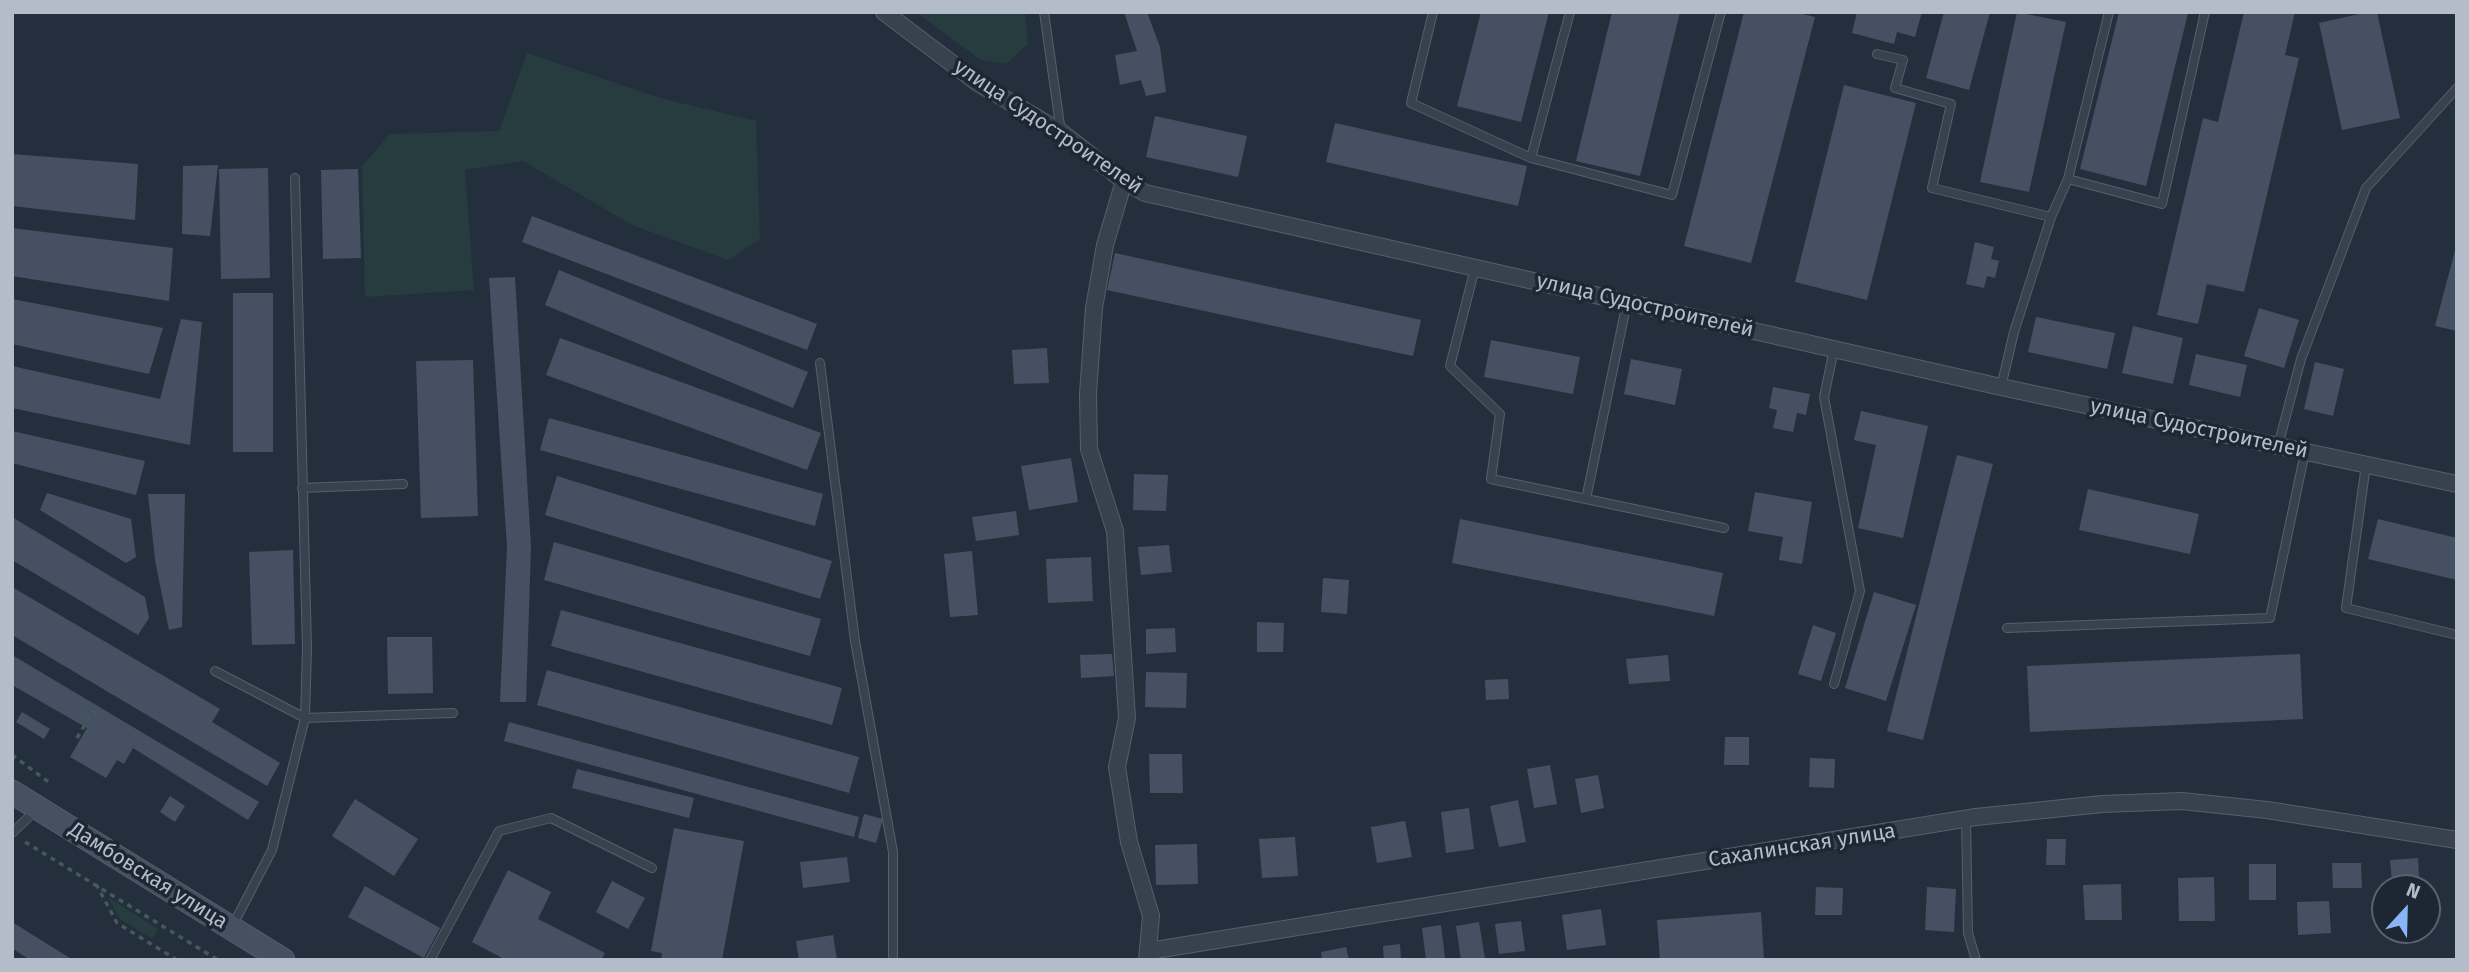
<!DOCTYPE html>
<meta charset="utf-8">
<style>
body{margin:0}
#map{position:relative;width:2469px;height:972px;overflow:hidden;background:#242f3e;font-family:"Fira Sans",sans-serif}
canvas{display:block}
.frame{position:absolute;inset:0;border:14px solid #b4bcc9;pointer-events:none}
.north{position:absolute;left:2371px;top:874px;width:70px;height:70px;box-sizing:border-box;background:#1d2633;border:2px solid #59626f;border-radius:50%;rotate:22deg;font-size:19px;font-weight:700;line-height:28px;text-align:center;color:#b4bcc9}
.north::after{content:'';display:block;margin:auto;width:24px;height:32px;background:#8ab4f8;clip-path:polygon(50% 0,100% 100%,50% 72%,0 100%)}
</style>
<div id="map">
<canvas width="2469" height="972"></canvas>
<div class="frame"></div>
<div class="north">N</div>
</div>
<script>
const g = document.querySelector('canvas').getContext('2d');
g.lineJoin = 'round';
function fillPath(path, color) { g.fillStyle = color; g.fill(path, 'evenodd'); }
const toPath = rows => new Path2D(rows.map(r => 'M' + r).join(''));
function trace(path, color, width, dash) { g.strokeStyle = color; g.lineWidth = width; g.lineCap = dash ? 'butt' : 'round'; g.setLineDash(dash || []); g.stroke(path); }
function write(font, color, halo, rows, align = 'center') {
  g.font = font + ' "Fira Sans",sans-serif'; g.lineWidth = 7; g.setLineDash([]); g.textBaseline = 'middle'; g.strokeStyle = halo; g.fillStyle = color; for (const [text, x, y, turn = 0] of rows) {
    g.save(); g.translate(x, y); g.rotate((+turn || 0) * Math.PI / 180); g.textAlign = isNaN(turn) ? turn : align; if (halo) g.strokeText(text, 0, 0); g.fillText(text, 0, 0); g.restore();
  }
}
fillPath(toPath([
 [916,12,1025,12,1028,44,1006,64,981,60],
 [527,53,660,98,756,121,760,239,728,260,632,225,523,161,465,170,474,290,365,297,362,166,390,134,499,131],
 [108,897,158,929,152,939,120,919]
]), '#263c3f');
fillPath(toPath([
 [1124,12,1147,12,1160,47,1166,92,1146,96,1141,80,1120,85,1115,55,1137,51],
 [1481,12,1549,12,1521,122,1457,106],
 [1612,12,1680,12,1640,176,1576,161],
 [1744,12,1795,12,1815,17,1751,263,1684,246],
 [1857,12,1922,12,1915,37,1897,32,1894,44,1852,33],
 [1944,12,1990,12,1969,90,1926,78],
 [2017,12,2066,22,2029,192,1980,182],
 [2119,12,2188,13,2146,186,2080,169],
 [2244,12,2295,12,2285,55,2299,58,2244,292,2207,284,2198,324,2157,315,2203,118,2218,122],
 [2368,12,2377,12,2400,118,2342,130,2319,23],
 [1844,85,1916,103,1867,300,1795,282],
 [1155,116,1247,136,1238,177,1146,157],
 [1335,123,1527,166,1518,206,1326,162],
 [12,154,138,164,135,220,12,206],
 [218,165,210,236,182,234,183,166],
 [268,168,270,278,221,279,219,169],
 [358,169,361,258,323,259,321,170],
 [532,216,817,324,807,350,522,242],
 [12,228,173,248,169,301,12,276],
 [1975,242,1994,247,1991,259,1999,261,1995,278,1987,276,1984,288,1966,284],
 [2457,243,2457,331,2435,326],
 [1115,253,1421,320,1413,356,1107,290],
 [559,270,808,372,793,408,545,305],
 [515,277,531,547,526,702,500,702,507,547,489,278],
 [233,293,273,293,273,452,233,452],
 [12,299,163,328,149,374,12,344],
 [2259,308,2299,320,2284,368,2244,356],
 [2036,317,2115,333,2107,369,2028,352],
 [181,319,202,322,190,445,12,408,12,366,160,399],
 [2133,326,2183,338,2173,384,2122,373],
 [560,338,821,433,807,470,546,375],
 [1491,340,1580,357,1573,394,1484,377],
 [1047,348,1049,383,1014,384,1012,350],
 [2196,354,2247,365,2240,397,2189,385],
 [1631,359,1682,369,1675,405,1624,394],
 [473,360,478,516,421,518,416,361],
 [2315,362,2344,369,2333,416,2304,409],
 [1773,387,1810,394,1806,415,1797,413,1793,432,1773,428,1777,410,1769,408],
 [1861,411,1928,426,1903,538,1858,528,1876,445,1854,440],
 [549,418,823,494,815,526,540,450],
 [12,431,145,461,136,495,12,463],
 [1957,455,1993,464,1923,740,1887,731],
 [1071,458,1078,502,1029,510,1021,466],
 [1134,474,1168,475,1166,511,1133,510],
 [557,476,832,561,820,599,545,515],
 [2088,489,2199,514,2190,554,2079,530],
 [1755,492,1812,502,1802,564,1779,560,1783,537,1748,531],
 [47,493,131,519,136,557,126,563,40,510],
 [148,494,185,494,182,627,169,630,155,560],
 [1016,511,1019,535,976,541,972,517],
 [12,517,145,597,149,618,138,635,12,560],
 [1460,519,1723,573,1714,616,1452,563],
 [2378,519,2457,538,2457,580,2368,559],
 [554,542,821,619,810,656,544,580],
 [1169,545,1172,572,1141,575,1138,547],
 [293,550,295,644,252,645,249,552],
 [972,551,978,615,950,617,944,554],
 [1091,557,1093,601,1048,603,1046,559],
 [1323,578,1349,580,1347,614,1321,612],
 [12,587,220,709,212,722,280,763,267,786,12,635],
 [1874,592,1916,605,1886,701,1845,688],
 [561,610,842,688,832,725,551,646],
 [1257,622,1284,623,1283,652,1257,652],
 [1813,625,1836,633,1821,681,1798,674],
 [1175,628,1176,652,1146,654,1146,629],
 [387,637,432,637,433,693,388,694],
 [1112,654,1114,676,1081,678,1080,655],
 [2300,654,2303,719,2030,732,2027,666],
 [12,655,259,802,248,820,133,748,124,764,117,760,106,778,70,757,87,728,12,685],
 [1668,655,1670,681,1629,684,1626,659],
 [547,670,859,757,849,793,537,705],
 [1146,672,1187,673,1186,708,1145,707],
 [1508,679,1509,699,1486,700,1485,680],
 [22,712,50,729,44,739,16,722],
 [509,722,859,817,854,837,504,741],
 [1725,737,1749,737,1749,765,1724,765],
 [1149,754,1182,754,1183,793,1150,793],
 [1810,758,1835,759,1834,788,1809,787],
 [1550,765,1557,804,1534,808,1527,769],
 [577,769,694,798,689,818,572,788],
 [1598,775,1604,808,1581,813,1575,779],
 [170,796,185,806,175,822,160,812],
 [355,799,418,839,394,876,332,836],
 [1518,800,1526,842,1499,847,1490,806],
 [1469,808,1474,849,1446,853,1441,812],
 [864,814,883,819,876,843,858,838],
 [1405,821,1412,857,1377,863,1371,827],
 [674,828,744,841,722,960,661,960,662,953,651,951],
 [1295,837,1298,876,1262,878,1259,839],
 [2047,839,2066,839,2065,865,2046,865],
 [1197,844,1198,884,1156,885,1155,845],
 [847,857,850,882,803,888,800,862],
 [2418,858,2419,878,2392,880,2390,860],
 [2332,863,2361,863,2362,888,2333,888],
 [2249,864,2276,864,2276,900,2249,900],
 [508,870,551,892,538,919,605,953,601,960,506,960,472,942],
 [2214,877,2215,921,2179,921,2178,878],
 [612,881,645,898,628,929,596,912],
 [2121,884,2122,920,2085,920,2083,885],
 [365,886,440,928,424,958,348,917],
 [1816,887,1843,888,1842,915,1815,915],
 [1927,887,1956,889,1954,932,1925,930],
 [2329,901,2331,933,2298,935,2297,902],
 [1601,909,1606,945,1567,950,1562,915],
 [1761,912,1764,960,1660,960,1657,920],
 [1521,921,1525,951,1499,954,1495,924],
 [12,922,73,960,30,960,12,948],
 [1479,922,1485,959,1461,960,1456,926],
 [1441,925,1445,958,1426,960,1422,928],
 [833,935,837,960,799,960,796,941],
 [1400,944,1401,960,1384,960,1383,946],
 [1346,947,1349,960,1322,960,1321,952]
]), '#455162');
const lane = toPath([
 [1044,12,1061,132],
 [1433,12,1411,103,1531,158,1672,195,1721,12],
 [1877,54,1903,60,1895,88,1951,104,1932,188,2051,217],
 [1531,158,1570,12],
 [2068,179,2162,204,2205,12],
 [1475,268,1450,366,1500,414,1491,479,1724,528],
 [1834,349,1824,397,1860,591,1834,684],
 [820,363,855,641,893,852,893,960],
 [2001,387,2014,332,2051,217,2068,179,2109,12],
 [2278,446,2301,359,2366,188,2457,88],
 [2366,465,2346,608,2457,635],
 [302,488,403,484],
 [1586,499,1627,302],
 [2007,628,2270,618,2305,452],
 [215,671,305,718,453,713],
 [1966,819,1968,933,1976,960],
 [12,833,35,811],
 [233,925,272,850,305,718,307,648,295,178],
 [430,960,499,831,551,818,652,868]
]);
const street = toPath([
 [884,12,978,83,1061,132,1124,181,1145,193,2001,387,2457,484],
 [1124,181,1105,245,1094,308,1088,394,1089,449,1115,531,1127,718,1117,767,1129,842,1151,916,1147,960],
 [1149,951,1976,817,2102,804,2182,801,2267,810,2457,840]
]);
const secondary = toPath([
 [12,792,283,960]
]);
trace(lane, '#565f6c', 10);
trace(street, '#565f6c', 18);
trace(secondary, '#565f6c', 25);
trace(toPath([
 [77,738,93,711,96,713],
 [12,755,50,783],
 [25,842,218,960],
 [96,884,117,923,177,960]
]), '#44595c', 3.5, [5, 5]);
trace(lane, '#38414e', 8);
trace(street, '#38414e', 16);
trace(secondary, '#465061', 23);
write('21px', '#b4bcc9', '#1d2633', [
 ["улица Судостроителей",1048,127,34],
 ["улица Судостроителей",1645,306,13],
 ["улица Судостроителей",2199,429,12],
 ["Сахалинская улица",1802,846,-9],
 ["Дамбовская улица",148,876,32]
]);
</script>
